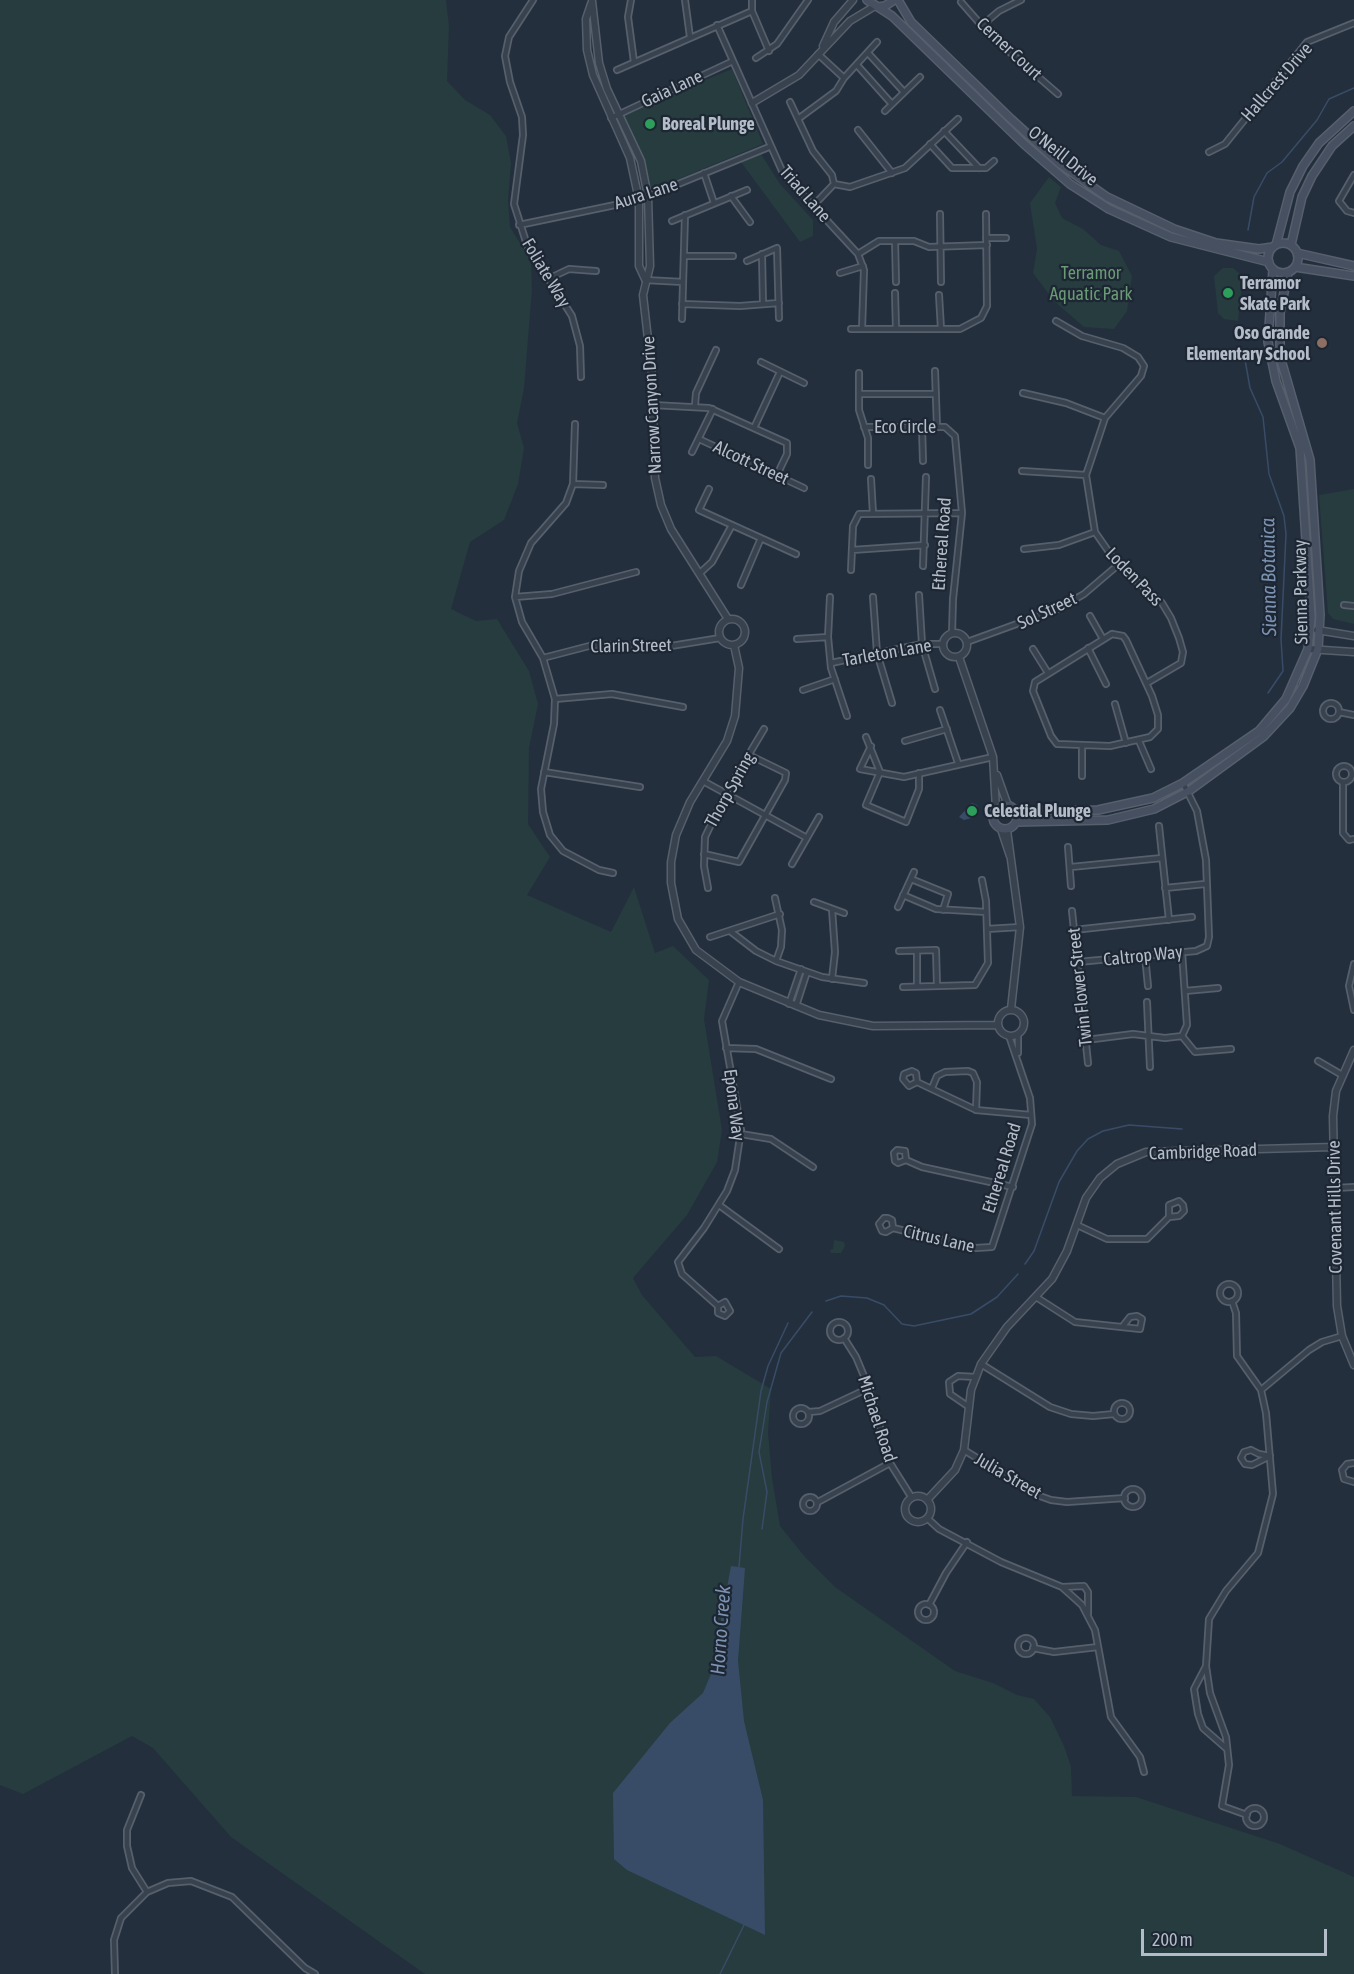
<!DOCTYPE html>
<style>
body{margin:0}
#map{position:relative;width:1354px;height:1974px;overflow:hidden;background:#242f3e;font-family:"Asap Condensed",sans-serif}
canvas{display:block}
.scale{position:absolute;left:1141px;top:1929px;width:186px;height:27px;box-sizing:border-box;border:3px solid #b4bcc9;border-top:0;padding-left:8px;font-size:18px;line-height:21px;white-space:nowrap;color:#b4bcc9;-webkit-text-stroke:4px #1d2633;paint-order:stroke}
</style>
<div id="map">
<canvas width="1354" height="1974"></canvas>
<div class="scale">200 m</div>
</div>
<script>
const g = document.querySelector('canvas').getContext('2d');
g.lineJoin = 'round';
function fillPath(path, color) { g.fillStyle = color; g.fill(path, 'evenodd'); }
const toPath = rows => new Path2D(rows.map(r => 'M' + r).join(''));
function trace(path, color, width, dash) { g.strokeStyle = color; g.lineWidth = width; g.lineCap = dash ? 'butt' : 'round'; g.setLineDash(dash || []); g.stroke(path); }
function write(font, color, halo, rows, align = 'center') {
  g.font = font + ' "Asap Condensed",sans-serif'; g.lineWidth = 4.5; g.setLineDash([]); g.textBaseline = 'middle'; g.strokeStyle = halo; g.fillStyle = color; for (const [text, x, y, turn = 0] of rows) {
    g.save(); g.translate(x, y); g.rotate((+turn || 0) * Math.PI / 180); g.textAlign = isNaN(turn) ? turn : align; if (halo) g.strokeText(text, 0, 0); g.fillText(text, 0, 0); g.restore();
  }
}
fillPath(toPath([
 [0,0,446,0,449,26,447,81,465,100,490,115,506,136,511,163,508,200,510,227,531,261,532,289,524,388,517,423,524,448,518,484,504,520,470,542,451,609,476,621,497,619,529,671,538,704,529,748,528,824,550,857,527,895,611,932,634,887,655,953,673,946,709,980,704,1019,722,1130,717,1162,687,1215,633,1278,642,1295,695,1357,716,1356,771,1389,768,1432,772,1478,780,1526,805,1557,835,1587,955,1671,993,1683,1017,1695,1034,1699,1050,1717,1064,1746,1071,1767,1072,1796,1136,1797,1280,1844,1354,1877,1354,1974,425,1974,231,1837,153,1748,132,1736,23,1794,0,1785],
 [732,69,763,144,652,190,621,114],
 [761,154,780,184,813,220,813,236,800,242,741,162],
 [1049,177,1061,187,1055,203,1062,218,1083,229,1101,245,1119,251,1132,276,1127,311,1114,329,1084,327,1054,301,1033,273,1037,249,1030,203],
 [1223,268,1233,268,1240,274,1242,285,1238,321,1224,319,1218,313,1214,276],
 [1354,489,1354,624,1333,619,1328,613,1319,495],
 [834,1240,844,1242,845,1246,841,1253,831,1253,830,1250,833,1249]
]), '#263c3f');
fillPath(toPath([
 [972,803,977,805,979,812,975,817,964,820,959,817],
 [731,1566,745,1568,738,1661,744,1721,763,1800,765,1935,627,1870,614,1859,613,1793,670,1723,703,1693,711,1674]
]), '#394c67');
trace(toPath([
 [1248,230,1254,197,1267,173,1282,162,1317,120,1329,99,1354,88],
 [1244,354,1250,388,1263,417,1269,474,1284,516,1286,534,1281,639,1283,671,1268,693],
 [1025,1264,1034,1251,1059,1182,1077,1151,1088,1139,1103,1131,1129,1125,1182,1129],
 [826,1301,841,1296,867,1298,884,1305,902,1324,914,1326,971,1314,997,1297,1018,1274],
 [762,1529,767,1492,759,1452,767,1402,781,1353,812,1312],
 [739,1567,743,1519,761,1391,768,1366,788,1323],
 [720,1974,744,1925]
]), '#394c67', 1.5);
const minor = toPath([
 [533,0,509,37,505,56,510,82,522,117,523,135,514,204,527,245,572,316,580,346,581,377],
 [631,0,628,17,634,62],
 [685,0,690,37],
 [752,0,752,11,769,51],
 [961,2,990,35,1058,94],
 [717,25,783,173,858,254,864,270,862,329],
 [981,26,999,11,1021,0],
 [868,53,904,92],
 [818,54,844,78],
 [756,58,777,44,808,0],
 [857,65,891,103],
 [617,70,752,11],
 [790,102,813,151,832,175,834,184],
 [885,111,920,77],
 [611,118,733,61],
 [798,119,836,91,844,78,877,42],
 [858,130,892,173],
 [944,131,979,168],
 [930,144,952,168,986,168,994,161],
 [1209,152,1225,144,1307,42,1354,23],
 [704,173,714,203],
 [1354,175,1339,201,1347,211,1354,213],
 [834,184,850,187,905,168,958,119],
 [731,196,750,222],
 [813,206,834,184],
 [940,214,941,282],
 [672,221,747,190],
 [519,225,639,200,769,147],
 [986,238,1006,238],
 [895,241,896,282],
 [762,254,763,304],
 [858,254,879,241,914,241,929,247,987,245],
 [685,256,733,256],
 [747,261,777,248,779,318],
 [840,273,863,266],
 [548,279,569,269,596,271],
 [645,280,683,282],
 [895,293,896,329],
 [939,295,941,329],
 [682,304,740,306,779,303],
 [682,319,685,215],
 [1056,321,1082,336,1123,348,1138,357,1144,366,1141,376,1105,418,1086,475,1095,532,1118,565,1162,603,1171,618,1179,638,1183,652,1181,663,1147,683],
 [851,329,960,329,981,318,987,306,986,214],
 [761,362,804,383],
 [935,371,937,427],
 [859,373,859,410,868,438,868,465],
 [1023,393,1066,403,1105,418],
 [860,394,936,394],
 [653,405,709,408,787,443,787,454,777,475],
 [695,405,696,393,716,350],
 [575,424,573,484,566,503,531,543,519,571,515,597,522,622,543,658,555,699,554,724,541,789,543,812,550,835,563,851,599,870,613,873],
 [864,427,945,427,955,436,962,513,953,599,952,633],
 [922,427,923,461],
 [754,428,780,372],
 [699,439,804,488],
 [692,452,713,409],
 [1022,471,1086,475],
 [871,479,873,514],
 [573,484,603,485],
 [709,489,699,510,796,554],
 [1024,549,1059,545,1095,532],
 [852,550,925,545],
 [923,566,926,477],
 [851,570,853,526,859,514,962,513],
 [700,573,712,562,732,525],
 [741,585,761,538],
 [919,595,922,644,935,689],
 [515,597,552,594,636,572],
 [830,597,828,637,831,668,847,716],
 [873,597,877,653,892,703],
 [1344,605,1354,606],
 [1090,616,1103,639],
 [1112,634,1123,636,1126,640,1152,696,1158,715,1158,729,1150,737,1110,746,1057,744,1051,736,1033,691,1035,682,1112,634],
 [797,639,828,637],
 [967,642,1058,609,1084,594,1118,565],
 [1088,648,1106,684],
 [1033,649,1048,673],
 [543,658,593,645,671,646,720,638],
 [831,663,922,644,943,644],
 [803,690,835,679],
 [555,699,612,694,683,707],
 '1323 711a8 8 0 1 1 16 0a8 8 0 1 1-16 0Z',
 [1115,704,1126,743],
 [940,710,958,763],
 [1339,712,1354,715],
 [866,737,880,772,866,805,906,822,919,789,919,773],
 [905,741,947,729],
 [1139,741,1151,769],
 [871,746,860,769,904,777,993,757],
 '1336 774a8 8 0 1 1 16 0a8 8 0 1 1-16 0Z',
 [544,772,640,787],
 [1082,776,1082,747],
 [703,781,807,838],
 [1343,782,1343,833,1349,840,1354,839],
 [1159,826,1169,920],
 [1068,847,1071,886],
 [704,854,739,862,785,780,786,773,749,755],
 [792,864,819,817],
 [1071,867,1162,858],
 [911,879,948,894,943,910],
 [708,888,704,866,705,837,726,793,764,729],
 [1165,888,1205,884],
 [903,895,936,909,986,912],
 [775,898,782,930,781,947,776,961],
 [814,902,844,913],
 [898,907,914,872],
 [832,909,835,952,832,979],
 [1072,911,1088,1063],
 [987,929,1020,927],
 [1074,930,1192,917],
 [730,931,756,951,776,961,822,977,864,983],
 [710,937,780,914],
 [899,951,936,950,937,986],
 [917,951,917,986],
 [1145,956,1148,986],
 [1078,962,1196,951,1207,946,1209,937,1206,860,1197,811,1183,783],
 [1354,964,1349,986,1354,1010],
 [903,987,975,985,988,963,986,901,982,880],
 [1185,991,1218,988],
 [1147,1002,1150,1067],
 [789,1004,801,969],
 [796,1006,807,972],
 [1182,1036,1195,1052,1231,1049],
 [1086,1040,1133,1034,1165,1038,1182,1036,1187,1025,1182,952],
 [726,1048,756,1049,831,1079],
 [1018,1053,1018,1035],
 [1318,1061,1342,1075],
 [917,1082,916,1073,912,1071,904,1074,903,1079,909,1086,917,1082,976,1110,1031,1115],
 [932,1088,937,1076,945,1072,968,1071,973,1073,977,1082,976,1110],
 [741,1134,771,1139,813,1167],
 [906,1160,905,1151,897,1150,894,1153,895,1161,898,1163,906,1160,922,1167,1013,1187],
 [1335,1188,1354,1187],
 [719,1205,779,1249],
 [1077,1225,1107,1239,1147,1239,1169,1217,1179,1216,1184,1211,1183,1205,1179,1201,1169,1205,1169,1217],
 [893,1228,892,1220,888,1218,884,1218,879,1224,882,1231,886,1232,893,1228,976,1248,992,1247,1032,1124,1030,1098,1009,1036],
 '1220 1293a9 9 0 1 1 18 0a9 9 0 1 1-18 0Z',
 [1036,1297,1075,1322,1140,1329,1142,1319,1137,1316,1130,1317,1123,1326],
 [1232,1301,1236,1313,1237,1356,1261,1390,1266,1413,1273,1494,1258,1553,1226,1591,1209,1619,1206,1666,1210,1693,1226,1737,1229,1765,1222,1806,1247,1815],
 [718,1306,725,1302,730,1311,725,1316,718,1313,718,1306,682,1274,678,1262,704,1228,727,1191,735,1170,741,1130,722,1021,739,982],
 '830 1331a9 9 0 1 1 18 0a9 9 0 1 1-18 0Z',
 [844,1338,856,1357,869,1388,890,1463,912,1498],
 [981,1364,1050,1407,1071,1414,1093,1416,1114,1414],
 [1261,1390,1309,1350,1322,1342,1342,1336],
 '1114 1411a8 8 0 1 1 16 0a8 8 0 1 1-16 0Z',
 [969,1407,950,1394,949,1382,958,1376,976,1377],
 '793 1416a8 8 0 1 1 16 0a8 8 0 1 1-16 0Z',
 [809,1412,820,1411,869,1388],
 [964,1450,1037,1495,1051,1500,1067,1502,1125,1498],
 [1251,1450,1259,1454,1270,1456,1252,1465,1245,1464,1241,1458,1244,1452,1251,1450],
 [1354,1463,1347,1464,1342,1470,1344,1479,1354,1482],
 '1124 1498a9 9 0 1 1 18 0a9 9 0 1 1-18 0Z',
 '803 1504a7 7 0 1 1 14 0a7 7 0 1 1-14 0Z',
 [818,1502,890,1463],
 [927,1518,939,1529,1001,1562,1062,1587,1082,1605,1095,1630,1111,1717,1140,1757,1144,1772],
 [1062,1587,1084,1586,1088,1592,1088,1614],
 '918 1612a8 8 0 1 1 16 0a8 8 0 1 1-16 0Z',
 [929,1605,946,1573,967,1542],
 '1018 1646a8 8 0 1 1 16 0a8 8 0 1 1-16 0Z',
 [1033,1648,1054,1652,1098,1647],
 [1206,1666,1194,1689,1198,1714,1203,1728,1227,1749],
 [141,1795,127,1830,127,1846,132,1868,147,1892],
 '1246 1817a9 9 0 1 1 18 0a9 9 0 1 1-18 0Z',
 [115,1974,114,1940,121,1918,147,1892,168,1883,191,1881,232,1897,305,1968,315,1974]
]);
const tertiary = toPath([
 [592,1,599,63,607,89,641,161,648,197,650,266,643,295,652,375,655,478,661,505,671,529,728,619],
 [591,4,586,19,587,50,593,75,630,158,639,200,639,266,645,279],
 [823,46,834,22,853,0],
 [752,103,799,75,850,21,875,6],
 '719 632a13 13 0 1 1 26 0a13 13 0 1 1-26 0Z',
 [1317,630,1354,636],
 '943 645a12 12 0 1 1 24 0a12 12 0 1 1-24 0Z',
 [734,645,739,668,735,716,727,741,690,802,676,835,671,862,671,883,678,919,696,950,739,982,819,1015,873,1026,998,1025],
 [1308,649,1354,652],
 [959,657,993,757,996,809],
 [997,775,1008,806],
 [1001,829,1010,856],
 [1007,830,1020,927,1011,1009],
 '998 1023a13 13 0 1 1 26 0a13 13 0 1 1-26 0Z',
 [1354,1050,1336,1091,1333,1116,1337,1306,1342,1336,1354,1365],
 '905 1509a13 13 0 1 1 26 0a13 13 0 1 1-26 0Z',
 [927,1500,955,1470,964,1450,971,1390,981,1364,1007,1327,1052,1279,1067,1251,1086,1198,1100,1178,1117,1164,1146,1152,1334,1147]
]);
const secondary = toPath([
 [867,0,878,7,885,6,894,0],
 [898,0,911,22,1011,119,1060,164,1107,197,1174,229,1216,243,1259,249,1273,247],
 [878,7,892,16,1024,144,1070,184,1109,209,1171,237,1269,262],
 '1268 258a15 15 0 1 1 30 0a15 15 0 1 1-30 0Z',
 [1276,245,1290,192,1303,166,1319,143,1354,111],
 [1291,245,1302,197,1312,176,1332,146,1354,126],
 [1297,253,1354,266],
 [1295,267,1354,276],
 '993 817a12 12 0 1 1 24 0a12 12 0 1 1-24 0Z',
 [1015,811,1098,810,1153,798,1183,783,1259,731,1286,699,1308,649,1311,617,1300,448,1276,381,1268,342,1273,269],
 [1016,822,1108,820,1154,809,1189,791,1263,737,1290,708,1303,686,1318,649,1320,615,1310,460,1281,360,1280,345,1280,313,1288,272]
]);
trace(minor, '#565f6c', 8);
trace(tertiary, '#565f6c', 9);
trace(secondary, '#565f6c', 10);
trace(minor, '#38414e', 4.5);
trace(tertiary, '#38414e', 6);
trace(secondary, '#465061', 7);
for (const [x, y, r, color] of [
 [650,124,6,"#2e9e5b"],
 [1228,293,6,"#2e9e5b"],
 [1322,343,6,"#8d6e63"],
 [972,811,6,"#2e9e5b"]
]) { const dot = new Path2D(); dot.arc(x, y, r, 0, 2 * Math.PI); g.fillStyle = color; g.fill(dot); trace(dot, '#1d2633', 2); }
write('18px', '#b4bcc9', '#1d2633', [
 ["Cerner Court",1009,49,43],
 ["Hallcrest Drive",1277,82,-49],
 ["Gaia Lane",672,89,-25],
 ["O'Neill Drive",1063,156,39],
 ["Aura Lane",646,194,-18],
 ["Triad Lane",805,194,49],
 ["Foliate Way",546,273,59],
 ["Narrow Canyon Drive",652,405,-93],
 ["Eco Circle",905,427],
 ["Alcott Street",751,463,25],
 ["Ethereal Road",942,544,-86],
 ["Loden Pass",1134,577,46],
 ["Sienna Parkway",1301,592,-91],
 ["Sol Street",1047,611,-25],
 ["Clarin Street",631,646,-1],
 ["Tarleton Lane",887,653,-10],
 ["Thorp Spring",730,790,-61],
 ["Caltrop Way",1143,956,-6],
 ["Twin Flower Street",1080,987,-96],
 ["Epona Way",734,1105,83],
 ["Cambridge Road",1203,1152,-2],
 ["Ethereal Road",1002,1168,-73],
 ["Covenant Hills Drive",1335,1207,-91],
 ["Citrus Lane",939,1239,13],
 ["Michael Road",877,1419,72],
 ["Julia Street",1008,1476,30]
]);
write('bold 18px', '#b4bcc9', '#1d2633', [
 ["Boreal Plunge",662,124],
 ["Terramor",1240,283],
 ["Skate Park",1240,304],
 ["Oso Grande",1310,333,"right"],
 ["Elementary School",1310,354,"right"],
 ["Celestial Plunge",984,811]
], 'left');
write('18px', '#6b9a76', '#1d2633', [
 ["Terramor",1091,273],
 ["Aquatic Park",1091,294]
]);
write('italic 20px', '#7c92b1', '#1d2633', [
 ["Sienna Botanica",1269,577,-91],
 ["Horno Creek",721,1630,-86]
]);
</script>
